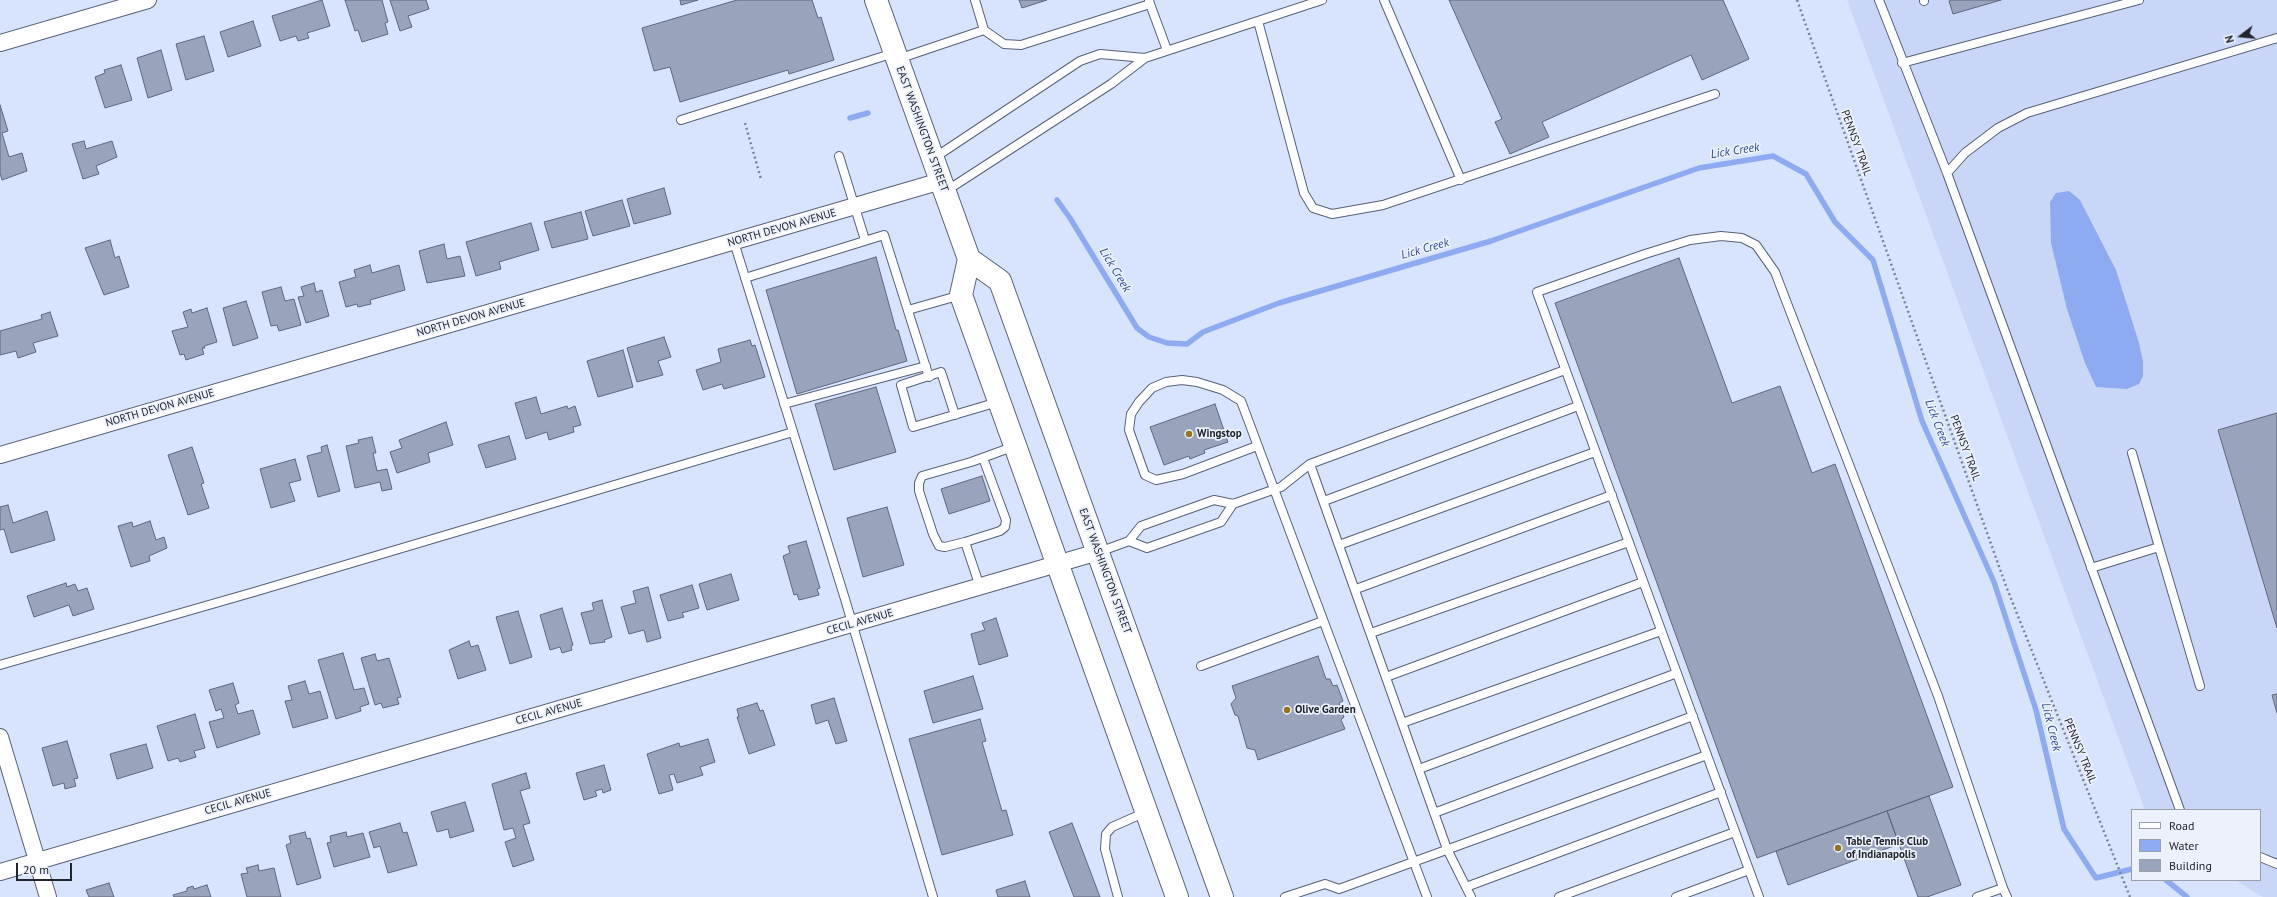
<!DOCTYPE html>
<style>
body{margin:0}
#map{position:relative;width:2277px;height:897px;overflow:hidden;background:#d8e3fd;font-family:"PT Sans",sans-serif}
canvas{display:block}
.legend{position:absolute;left:2131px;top:809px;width:130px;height:72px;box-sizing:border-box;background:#ecf1fb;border:1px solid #9a9fa9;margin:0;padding:5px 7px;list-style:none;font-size:12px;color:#20242d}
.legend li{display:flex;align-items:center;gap:8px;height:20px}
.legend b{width:20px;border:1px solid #9a9fa9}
.north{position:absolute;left:2221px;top:16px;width:40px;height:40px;-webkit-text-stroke:3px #ecf1fb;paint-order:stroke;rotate:254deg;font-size:11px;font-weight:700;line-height:16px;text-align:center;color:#20242d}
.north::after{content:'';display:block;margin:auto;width:14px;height:18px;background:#20242d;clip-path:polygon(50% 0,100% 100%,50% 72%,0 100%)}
.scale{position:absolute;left:16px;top:863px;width:56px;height:18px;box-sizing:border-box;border:2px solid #20242d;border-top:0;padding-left:5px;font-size:12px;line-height:14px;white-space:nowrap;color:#20242d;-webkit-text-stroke:3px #ecf1fb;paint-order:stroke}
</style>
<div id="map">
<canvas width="2277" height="897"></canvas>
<ul class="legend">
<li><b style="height:5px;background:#fff"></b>Road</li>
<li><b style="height:11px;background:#8eabf2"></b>Water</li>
<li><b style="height:11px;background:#99a4bc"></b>Building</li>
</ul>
<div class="north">N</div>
<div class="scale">20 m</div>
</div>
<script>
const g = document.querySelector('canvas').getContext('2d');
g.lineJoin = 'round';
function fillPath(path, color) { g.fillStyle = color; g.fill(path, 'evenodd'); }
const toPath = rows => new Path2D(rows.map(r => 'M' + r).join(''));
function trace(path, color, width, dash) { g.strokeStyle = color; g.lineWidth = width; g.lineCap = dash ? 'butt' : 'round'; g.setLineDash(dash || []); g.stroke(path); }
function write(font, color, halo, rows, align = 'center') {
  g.font = font + ' "PT Sans",sans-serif'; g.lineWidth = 3.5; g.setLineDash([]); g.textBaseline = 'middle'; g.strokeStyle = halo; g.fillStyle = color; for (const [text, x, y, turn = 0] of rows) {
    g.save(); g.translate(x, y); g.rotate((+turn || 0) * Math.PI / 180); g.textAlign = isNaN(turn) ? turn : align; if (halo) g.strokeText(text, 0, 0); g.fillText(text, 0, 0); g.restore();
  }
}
fillPath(toPath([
 [1847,0,2277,0,2277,897,2263,897,2235,880,2260,880,2260,810,2145,810]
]), '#c9d6f7');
fillPath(toPath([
 [2069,191,2080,200,2116,270,2139,343,2143,361,2143,376,2139,384,2127,389,2096,387,2085,363,2067,309,2051,243,2050,202,2056,193]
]), '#8eabf2');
trace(toPath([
 [850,118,868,113],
 [1057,200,1070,218,1137,328,1149,337,1167,343,1187,344,1203,332,1279,303,1491,241,1699,168,1773,156,1806,174,1835,222,1873,260,1922,421,1994,582,2036,710,2064,829,2096,878,2132,869],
 [2166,880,2187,897]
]), '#8eabf2', 5.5);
const building = toPath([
 [322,0,330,26,307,33,309,38,298,41,296,36,280,41,272,16,322,0],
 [345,0,382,0,388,22,385,23,388,34,362,42,358,30,355,31,345,0],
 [390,0,426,0,429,9,408,16,412,27,400,31,390,0],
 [680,0,698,0,681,5,680,0],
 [737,0,812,0,818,18,821,17,834,60,789,74,788,70,680,102,670,67,654,71,642,28,737,0],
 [1019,0,1047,0,1022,8,1019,0],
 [1449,0,1723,0,1749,59,1702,80,1691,55,1542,122,1549,137,1510,154,1495,122,1502,119,1449,0],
 [2001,0,1953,14,1949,1,1951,0,2001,0],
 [253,21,261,46,228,57,220,32,253,21],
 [204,36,214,71,186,80,176,44,204,36],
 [161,50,172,90,148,98,137,58,161,50],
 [121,65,132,100,105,108,95,77,105,73,104,70,121,65],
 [0,105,8,131,2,133,9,157,22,153,27,171,2,180,0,173,0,105],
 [84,141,86,149,112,141,117,157,96,166,99,174,83,179,72,144,84,141],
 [664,188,671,214,634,224,627,199,664,188],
 [622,200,630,226,593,236,585,211,622,200],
 [581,212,588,239,552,248,544,222,581,212],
 [531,223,539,250,499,262,501,269,476,276,466,242,531,223],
 [110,240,115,258,119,256,129,287,104,295,85,248,110,240],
 [444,244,447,259,460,256,465,276,427,283,419,251,444,244],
 [876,257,896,330,898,330,907,361,797,394,766,290,876,257],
 [1679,258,1732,403,1780,386,1812,473,1835,464,1953,787,1757,858,1555,303,1679,258],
 [370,265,372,273,399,265,405,290,370,300,371,304,358,307,357,304,346,307,339,282,356,277,354,270,370,265],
 [314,283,316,292,322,290,329,316,306,323,298,297,304,296,301,287,314,283],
 [281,287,285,301,294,299,301,325,279,331,277,325,271,326,262,292,281,287],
 [246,301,258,338,233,346,223,308,246,301],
 [207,308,217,342,204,346,205,348,202,348,204,354,186,360,184,354,180,355,172,331,188,327,183,312,191,309,192,313,207,308],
 [50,312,58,336,33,343,36,352,18,358,16,351,0,355,0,331,42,319,41,315,50,312],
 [664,337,671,357,658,361,663,375,637,382,627,348,664,337],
 [750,340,752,346,755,345,765,377,724,389,722,384,703,390,696,370,721,362,718,349,750,340],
 [623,350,633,387,598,397,587,361,623,350],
 [876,387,896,452,834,470,815,404,876,387],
 [536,397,541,414,567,406,568,409,575,406,581,425,573,427,574,432,549,440,547,432,526,439,515,403,536,397],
 [1215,404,1228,442,1204,450,1205,453,1190,459,1189,456,1164,465,1150,427,1215,404],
 [2277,413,2277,628,2218,430,2277,413],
 [446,422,453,445,428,453,430,462,397,473,390,452,402,448,399,440,446,422],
 [509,436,516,459,486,468,478,445,509,436],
 [372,437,376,453,373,453,377,471,387,469,392,489,382,491,380,482,355,488,346,446,359,443,358,440,372,437],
 [327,445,340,491,318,497,307,456,322,452,321,447,327,445],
 [192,447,204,483,201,484,209,508,188,515,168,455,192,447],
 [295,459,301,480,289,483,295,501,271,508,260,469,295,459],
 [982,476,990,501,949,514,941,489,982,476],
 [8,505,13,523,47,511,55,540,11,553,4,529,0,530,0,507,8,505],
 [887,507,904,565,863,577,847,518,887,507],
 [150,521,156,540,164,537,167,548,149,556,150,561,131,567,118,526,132,522,133,527,150,521],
 [806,541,820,588,817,589,819,595,799,600,797,594,794,595,783,556,790,553,788,546,806,541],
 [731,574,739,600,707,610,699,584,731,574],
 [66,583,67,587,75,584,78,591,87,588,94,609,73,616,69,605,34,617,27,596,66,583],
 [692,585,699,608,682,613,684,617,668,621,660,595,692,585],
 [648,587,661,638,647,642,644,630,629,634,621,607,636,603,633,591,648,587],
 [602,600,612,637,604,640,605,642,590,644,581,613,594,610,592,603,602,600],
 [562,608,573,645,571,646,572,650,562,653,560,647,550,650,540,615,562,608],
 [518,611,532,657,510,664,496,617,518,611],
 [996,618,1008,656,979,665,971,634,985,630,982,623,996,618],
 [469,641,471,647,478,645,486,670,458,679,449,650,469,641],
 [343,653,354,690,364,688,369,704,360,707,361,711,336,719,318,660,343,653],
 [375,654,377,661,389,658,401,697,397,698,399,704,383,708,381,703,375,705,361,658,375,654],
 [1318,656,1326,679,1330,679,1333,686,1337,685,1343,701,1339,703,1344,717,1341,720,1345,729,1258,760,1255,750,1247,748,1238,716,1235,715,1231,704,1236,698,1232,686,1318,656],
 [973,676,983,709,933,723,924,691,973,676],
 [305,681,309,694,320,691,328,718,293,728,285,701,292,700,288,686,305,681],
 [233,683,239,703,235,705,238,714,253,710,260,734,217,748,209,722,224,718,221,709,216,711,209,690,233,683],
 [2277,694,2277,713,2272,695,2277,694],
 [834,698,847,741,836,744,828,720,816,724,811,705,834,698],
 [757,703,760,711,763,710,775,745,749,754,737,717,739,717,737,709,757,703],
 [195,714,205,748,194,751,196,757,180,762,178,758,168,761,157,726,195,714],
 [980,719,986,741,982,742,1002,811,1006,810,1013,835,942,855,909,739,980,719],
 [708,739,715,762,700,767,703,775,677,783,674,774,669,775,673,790,659,794,647,754,679,743,680,747,708,739],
 [67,741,78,778,74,779,76,786,65,789,64,783,53,786,42,748,67,741],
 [146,744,153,768,117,779,110,754,146,744],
 [604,765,611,790,603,793,602,789,595,791,597,796,584,800,576,773,604,765],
 [526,773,530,788,520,791,530,823,523,825,534,860,513,867,505,842,516,838,513,828,504,830,492,784,526,773],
 [1929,796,1961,885,1927,897,1918,897,1887,811,1929,796],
 [465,802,474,831,450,838,448,829,437,832,431,812,465,802],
 [1887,811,1899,844,1788,885,1776,851,1887,811],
 [400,823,403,833,407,832,417,865,388,873,380,846,374,848,369,832,400,823],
 [1072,823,1100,897,1074,897,1049,832,1072,823],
 [305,832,307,839,310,838,321,878,297,885,286,845,291,843,289,836,305,832],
 [346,832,347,837,363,833,370,857,334,867,327,843,331,842,330,836,346,832],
 [258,865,259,871,274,868,281,897,247,897,241,874,248,873,246,868,258,865],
 [1025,881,1030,897,998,897,996,890,1025,881],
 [109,883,114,897,89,897,86,890,109,883],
 [207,885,211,897,174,897,173,895,187,891,187,888,193,886,194,889,207,885]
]);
fillPath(building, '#99a4bc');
trace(building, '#5e677d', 1);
const service = toPath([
 [975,0,984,30,1004,44,1021,45,1150,4,1149,0],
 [1384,0,1461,180],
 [1879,0,1947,173,2180,810],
 [1924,0,1924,1],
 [1150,4,1167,50],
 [1258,21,1304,193,1313,208,1332,214,1383,205,1715,94],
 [1145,58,1322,0],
 [898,59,984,30],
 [1902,63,2139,0],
 [681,120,894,53],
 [839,156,865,240],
 [934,158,1080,61,1100,54,1145,58,1111,84,946,191],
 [1947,173,1965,153,1998,128,2027,113,2277,38],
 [734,242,845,599,933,897],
 [745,278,884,235,929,377],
 [908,310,961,295],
 [784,404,926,366],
 [955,415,941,372,901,385,913,427,998,402],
 [1257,446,1183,474,1156,480,1145,475,1129,430,1131,414,1139,402,1152,388,1166,382,1182,380,1197,382,1223,390,1241,401,1427,897],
 [2132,453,2159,547],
 [1310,464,1447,849,1471,897],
 [1324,501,1578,406],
 [1129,541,1147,548,1221,522,1233,504],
 [965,542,945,547,939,546,933,534,919,491,919,483,922,476,971,462,1015,446],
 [1339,545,1595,452],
 [1099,552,1129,541,1141,526,1214,500,1233,504,1281,487,1310,464,1565,370],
 [2091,568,2159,547,2200,686],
 [980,587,965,542,1000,531,1005,527,1006,520,983,458],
 [1356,589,1612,495],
 [1371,633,1629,542],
 [0,665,254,592,793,432],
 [1201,666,1323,621],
 [1386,677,1643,582],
 [1402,723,1661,631],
 [1419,769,1677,673],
 [1434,813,1693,716],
 [2260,857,2277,864],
 [1466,887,1721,792],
 [1118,897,1105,849,1106,834,1112,827,1146,812],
 [1285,897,1325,884,1339,889,1707,755],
 [1559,897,1735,832],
 [1676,897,1749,870],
 [1759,897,1537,292,1645,254,1690,240,1721,236,1742,238,1756,245,1775,272,1938,696,2003,888],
 [1977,897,2003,888,2007,897]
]);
const minor = toPath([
 [0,43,148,0],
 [0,455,941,181],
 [0,737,48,897],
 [0,872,1098,552]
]);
const primary = toPath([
 [876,0,969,259,961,295,1177,897],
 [969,259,1000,281,1222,897]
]);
trace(service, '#586177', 10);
trace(minor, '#586177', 18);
trace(primary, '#586177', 24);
trace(toPath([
 [1797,0,2006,586,2130,897],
 [745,123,761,179]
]), '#7c8395', 2.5, [2, 3]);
trace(service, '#fff', 8);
trace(minor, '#fff', 16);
trace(primary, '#fff', 22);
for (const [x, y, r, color] of [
 [1189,434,4,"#92751b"],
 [1287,710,4,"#92751b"],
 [1838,848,4,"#92751b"]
]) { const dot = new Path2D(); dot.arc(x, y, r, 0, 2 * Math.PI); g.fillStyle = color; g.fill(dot); trace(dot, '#ecf1fb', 1.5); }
write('11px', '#20242d', '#ecf1fb', [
 ["EAST WASHINGTON STREET",922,129,70],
 ["PENNSY TRAIL",1856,143,70],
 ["NORTH DEVON AVENUE",782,228,-16],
 ["NORTH DEVON AVENUE",471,318,-16],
 ["NORTH DEVON AVENUE",160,408,-16],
 ["PENNSY TRAIL",1965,448,70],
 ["EAST WASHINGTON STREET",1105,571,70],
 ["CECIL AVENUE",860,622,-16],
 ["CECIL AVENUE",549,712,-16],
 ["PENNSY TRAIL",2080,751,68],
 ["CECIL AVENUE",238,802,-16]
]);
write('bold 11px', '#20242d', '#ecf1fb', [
 ["Wingstop",1197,434],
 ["Olive Garden",1295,710],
 ["Table Tennis Club",1846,842],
 ["of Indianapolis",1846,855]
], 'left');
write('italic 12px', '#2f4a9c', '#ecf1fb', [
 ["Lick Creek",1735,151,-9],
 ["Lick Creek",1425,249,-16],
 ["Lick Creek",1115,270,59],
 ["Lick Creek",1937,423,69],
 ["Lick Creek",2051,727,76]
]);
</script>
